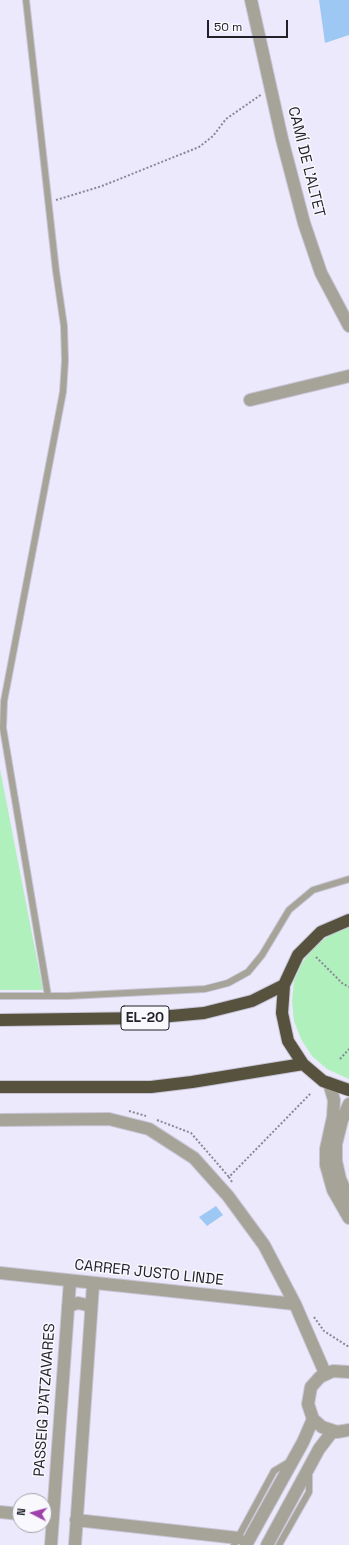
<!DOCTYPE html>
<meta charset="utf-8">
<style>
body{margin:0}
#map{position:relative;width:349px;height:1545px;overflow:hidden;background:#ece9fc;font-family:"Space Grotesk",sans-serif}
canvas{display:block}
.north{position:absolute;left:12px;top:1493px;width:40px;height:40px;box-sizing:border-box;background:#f9f8fd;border:1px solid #a3a2a8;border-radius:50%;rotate:276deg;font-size:11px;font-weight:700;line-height:16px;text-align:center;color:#222029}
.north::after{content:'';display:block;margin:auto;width:14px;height:18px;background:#9f41ab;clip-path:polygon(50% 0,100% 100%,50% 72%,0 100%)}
.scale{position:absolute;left:207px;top:20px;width:81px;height:18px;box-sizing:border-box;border:2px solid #222029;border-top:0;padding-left:5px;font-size:12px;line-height:14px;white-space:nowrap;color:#222029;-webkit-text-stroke:3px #f9f8fd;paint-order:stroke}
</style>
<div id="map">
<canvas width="349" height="1545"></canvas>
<div class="north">N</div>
<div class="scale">50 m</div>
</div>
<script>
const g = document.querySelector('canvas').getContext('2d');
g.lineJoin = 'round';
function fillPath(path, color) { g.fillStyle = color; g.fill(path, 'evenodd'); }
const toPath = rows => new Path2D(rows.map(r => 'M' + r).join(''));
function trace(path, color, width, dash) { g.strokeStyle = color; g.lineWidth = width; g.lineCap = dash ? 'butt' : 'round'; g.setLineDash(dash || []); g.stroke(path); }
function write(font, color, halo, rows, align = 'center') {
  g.font = font + ' "Space Grotesk",sans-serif'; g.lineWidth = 3; g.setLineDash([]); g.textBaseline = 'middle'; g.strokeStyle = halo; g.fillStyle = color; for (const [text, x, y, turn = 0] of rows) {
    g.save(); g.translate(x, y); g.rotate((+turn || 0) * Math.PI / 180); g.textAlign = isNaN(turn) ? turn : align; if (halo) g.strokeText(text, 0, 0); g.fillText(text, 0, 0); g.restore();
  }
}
fillPath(toPath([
 [0,769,32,934,43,990,0,990],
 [349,927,349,1079,327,1069,312,1056,301,1039,294,1021,292,1001,294,981,302,963,314,947,330,935]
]), '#aff0bd');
fillPath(toPath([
 [319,0,349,0,349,35,325,43],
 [216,1206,223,1215,207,1226,199,1217]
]), '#9ec8f4');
const lane = toPath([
 [26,0,56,271,64,326,65,361,63,392,4,701,3,728,48,996],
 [0,996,68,996,205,989,228,983,248,972,262,955,289,910,313,890,349,879],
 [234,1545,274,1471,289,1462],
 [279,1545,309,1492,309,1472]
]);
const street = toPath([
 [251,0,282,139,304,223,321,273,349,326],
 [250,400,349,376],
 [329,1083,334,1100,333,1117,326,1149,326,1165,333,1190,349,1218],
 [349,1104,342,1120,336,1144,336,1161,340,1179,349,1199],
 [0,1120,109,1119,149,1129,194,1158,228,1196,264,1245,295,1304,325,1373],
 [0,1273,295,1304],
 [68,1306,78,1303,87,1305,91,1309],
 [349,1372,333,1371,320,1377,311,1387,308,1404,313,1419,322,1427,337,1432,349,1430],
 [0,1512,20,1514],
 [76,1520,238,1538],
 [51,1545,70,1281],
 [75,1545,93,1285],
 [246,1545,303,1442,313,1419],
 [267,1545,319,1449,332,1432]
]);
const highway = toPath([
 [349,920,321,932,298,955,284,985,282,1013,288,1041,303,1064,323,1081,349,1090],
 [0,1020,149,1018,204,1013,252,1001,284,985],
 [0,1087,151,1087,192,1082,303,1064]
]);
trace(lane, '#c8c5d6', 8);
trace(street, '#c8c5d6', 14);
trace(highway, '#c8c5d6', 14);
trace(toPath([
 [56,200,102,186,199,147,213,136,226,119,262,94],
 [316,957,342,983,349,987],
 [340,1059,349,1049],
 [129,1111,146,1116],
 [157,1120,191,1133,229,1177],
 [232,1182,229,1177,311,1093],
 [314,1317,324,1331,349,1347]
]), '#898795', 2, [2, 2]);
trace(lane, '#a6a399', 6);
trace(street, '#a6a399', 12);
trace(highway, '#57523e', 12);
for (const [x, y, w] of [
 [145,1018,48]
]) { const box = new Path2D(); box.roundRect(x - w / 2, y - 12, w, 24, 3); g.fillStyle = '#f9f8fd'; g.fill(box); trace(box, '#222029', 1); }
write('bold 14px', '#222029', null, [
 ["EL-20",145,1018]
]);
write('15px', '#222029', '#f9f8fd', [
 ["CAMÍ DE L'ALTET",306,162,76],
 ["CARRER JUSTO LINDE",149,1273,6],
 ["PASSEIG D'ATZAVARES",45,1400,-86]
]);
</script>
